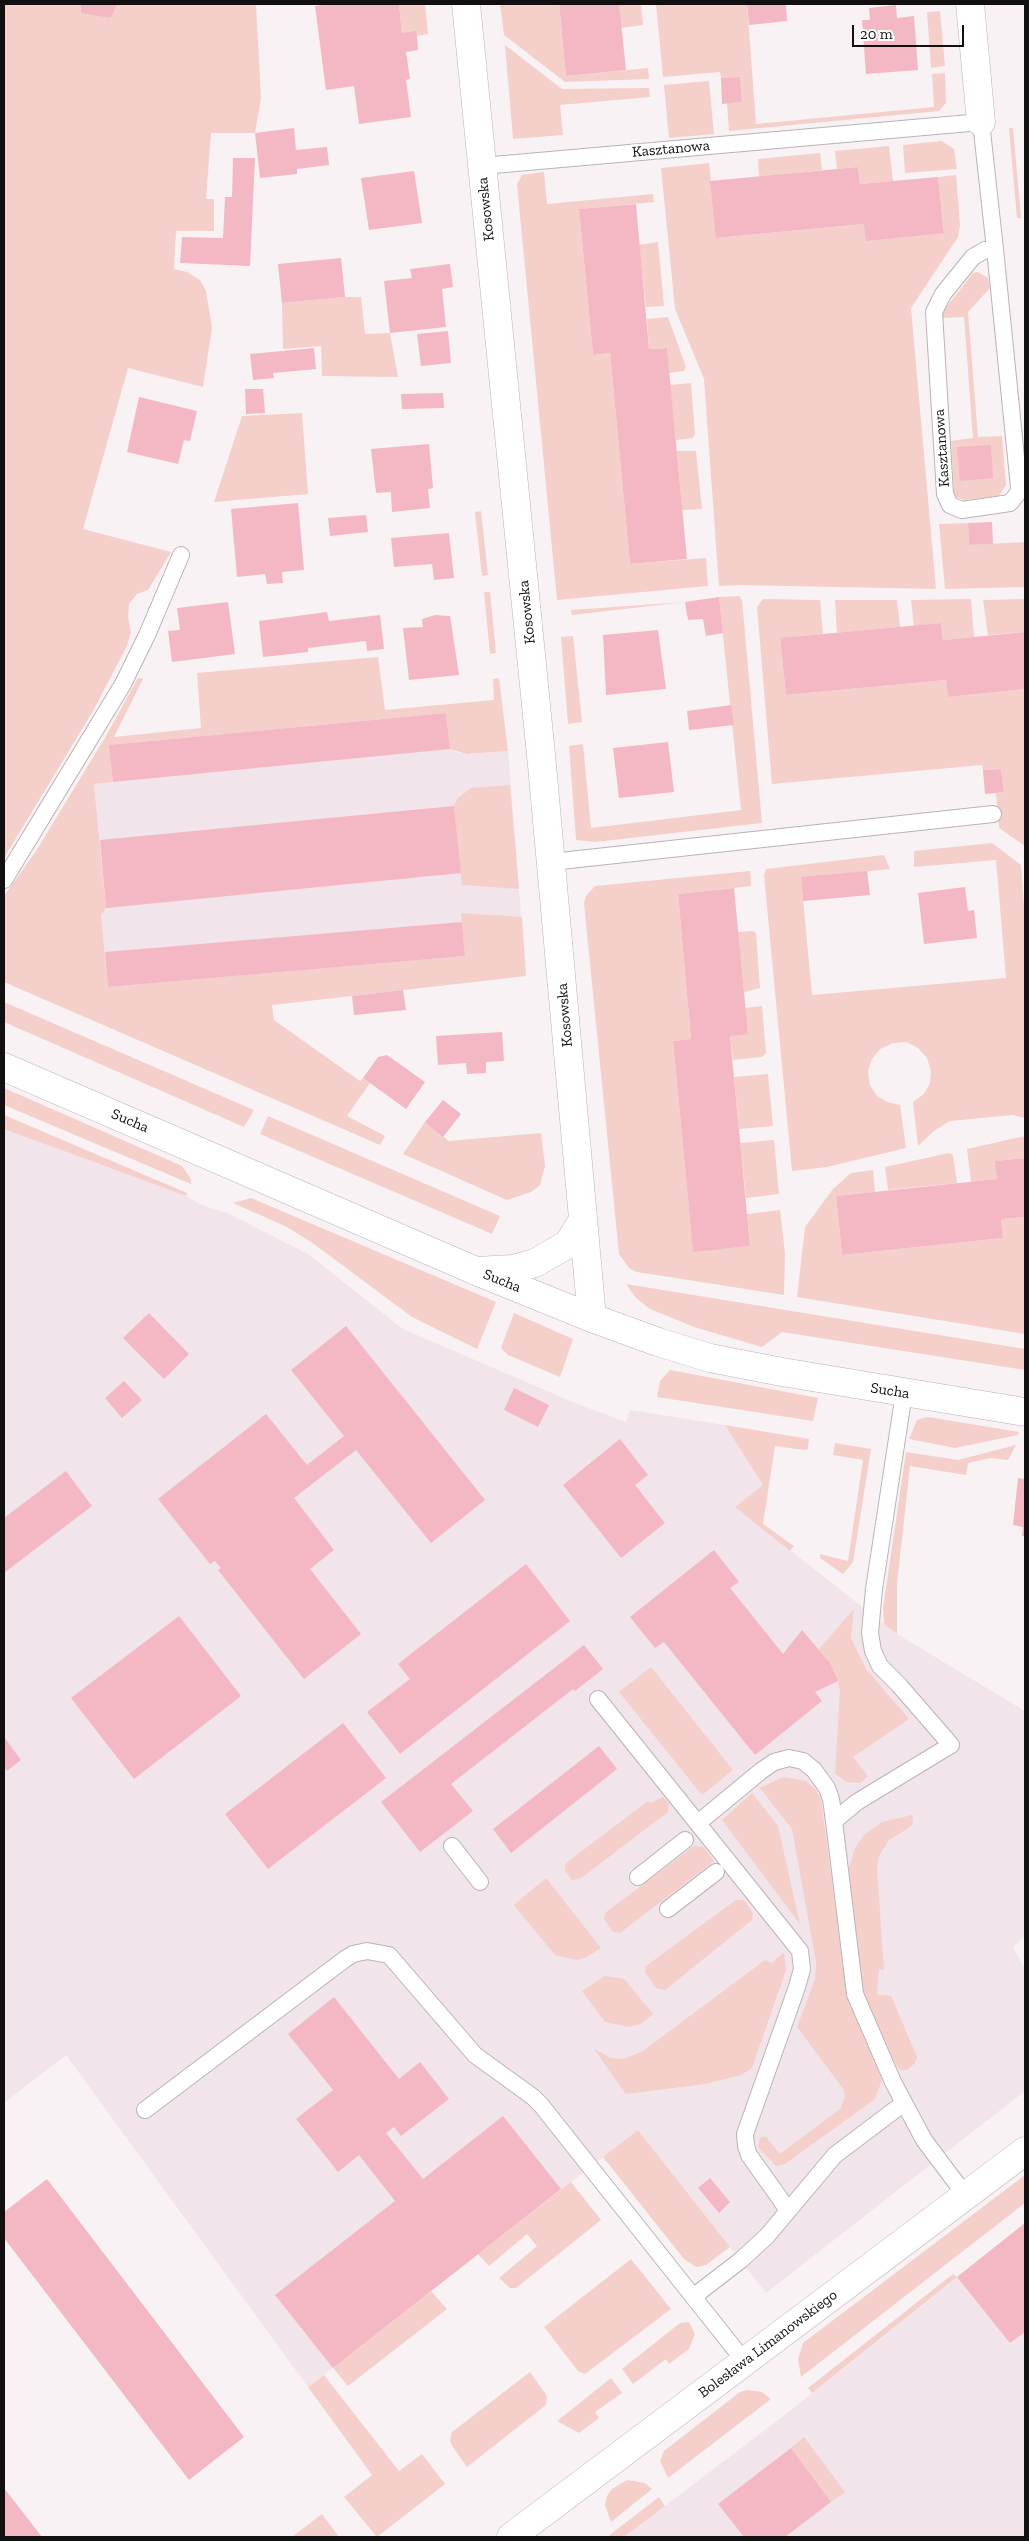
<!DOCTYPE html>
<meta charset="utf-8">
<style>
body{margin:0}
#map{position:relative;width:1029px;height:2541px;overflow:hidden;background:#f8f2f5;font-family:"Zilla Slab",serif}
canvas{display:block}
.frame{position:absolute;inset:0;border:5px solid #110f10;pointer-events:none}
.scale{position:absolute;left:852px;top:25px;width:112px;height:22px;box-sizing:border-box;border:2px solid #110f10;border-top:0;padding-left:6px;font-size:15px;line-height:18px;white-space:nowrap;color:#110f10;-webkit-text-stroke:4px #fff;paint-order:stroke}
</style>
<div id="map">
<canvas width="1029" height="2541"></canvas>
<div class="frame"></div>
<div class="scale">20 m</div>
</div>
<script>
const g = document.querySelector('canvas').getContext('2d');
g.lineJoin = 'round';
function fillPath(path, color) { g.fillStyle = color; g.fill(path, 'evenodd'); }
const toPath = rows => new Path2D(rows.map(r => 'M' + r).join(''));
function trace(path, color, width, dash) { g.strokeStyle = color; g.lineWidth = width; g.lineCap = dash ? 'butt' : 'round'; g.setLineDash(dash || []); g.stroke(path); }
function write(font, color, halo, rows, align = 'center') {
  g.font = font + ' "Zilla Slab",serif'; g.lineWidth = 5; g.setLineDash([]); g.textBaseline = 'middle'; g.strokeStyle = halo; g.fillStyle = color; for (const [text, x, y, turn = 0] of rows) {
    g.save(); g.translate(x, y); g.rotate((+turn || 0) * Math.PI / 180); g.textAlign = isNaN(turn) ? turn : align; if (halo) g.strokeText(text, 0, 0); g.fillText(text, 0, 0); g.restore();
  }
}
fillPath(toPath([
 [446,713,455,752,467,754,508,751,526,976,151,1019,108,987,101,915,106,908,94,784,113,782,109,745],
 [4,1129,186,1196,204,1206,227,1213,308,1254,403,1329,575,1403,626,1422,630,1410,725,1425,764,1485,735,1507,897,1634,1025,1711,1025,1936,1013,1947,1025,1969,1025,2091,766,2293,638,2130,308,2387,66,2055,4,2103],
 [1025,2223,1025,2537,624,2537,786,2414]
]), '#f2e4eb');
fillPath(toPath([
 [4,4,256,4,261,98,255,133,211,133,206,199,214,199,214,231,176,231,174,269,187,272,200,280,206,291,212,328,203,387,128,368,83,529,171,552,148,590,137,594,129,604,128,616,131,632,127,646,93,711,4,858],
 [399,4,425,4,428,34,417,36,402,33],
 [500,4,559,4,566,76,648,68,649,79,565,82,504,35],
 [619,4,641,4,643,25,621,28],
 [656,4,747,4,756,124,934,107,932,74,945,73,946,103,939,111,729,131,727,103,742,102,740,77,721,78,720,72,663,77],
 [940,11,945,66,931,68,927,12],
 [505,45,562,89,649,88,650,97,560,105,563,135,513,139],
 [709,81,714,134,669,138,664,85],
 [1009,128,1013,128,1021,218,1017,218],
 [942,141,954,149,957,169,905,173,903,145],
 [889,146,893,181,860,184,858,167,837,169,835,151],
 [820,153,822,170,759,177,758,159],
 [709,163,717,238,864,224,944,232,938,177,956,175,960,225,958,237,911,308,936,589,739,585,719,586,704,379,675,309,661,168],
 [544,172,547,204,653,194,654,202,579,209,593,355,610,353,630,564,706,558,708,586,557,600,517,184,522,175],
 [658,242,664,306,646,307,639,245],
 [978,272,988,278,990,288,968,312,978,437,1002,436,1006,485,999,496,964,500,956,497,954,492,951,441,973,438,964,317,943,318,941,314,973,273],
 [345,297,361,297,365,334,390,333,398,377,322,376,321,346,283,349,282,303],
 [668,317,686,367,684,371,669,373,667,348,649,349,647,319],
 [691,383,695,434,693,438,676,440,670,385],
 [302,413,308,494,214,502,242,416],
 [677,451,696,451,702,509,682,510],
 [481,511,488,575,482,576,475,512],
 [968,523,969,545,1025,542,1025,587,945,589,939,524],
 [484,592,490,592,496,653,490,654],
 [739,596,742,600,762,823,595,842,576,840,569,746,583,744,591,828,741,810,719,597],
 [763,599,820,600,823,634,780,639,786,695,946,680,948,697,1025,689,1025,846,999,828,996,793,1004,792,1001,769,983,770,982,765,772,784,757,607],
 [971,599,974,637,943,640,941,623,914,626,911,600],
 [1025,599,1025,632,988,635,983,600],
 [835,600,897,600,900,627,837,633],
 [685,602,572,615,571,610],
 [573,636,582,722,568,724,561,637],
 [378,657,385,710,494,700,493,679,499,678,508,751,467,754,450,749,446,713,110,745,113,782,94,784,106,908,101,915,108,987,465,956,461,913,522,917,526,976,272,1005,274,1020,360,1081,363,1078,370,1083,347,1116,385,1136,380,1145,4,982,4,896,36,851,106,736,138,678,143,679,114,737,201,728,197,673],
 [510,785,519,889,462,885,454,806,458,798,471,788],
 [992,843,1021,865,1025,918,1025,1118,1013,1115,950,1121,934,1131,918,1146,913,1102,924,1094,930,1083,931,1071,927,1058,918,1048,906,1042,893,1043,880,1049,872,1059,868,1071,870,1085,877,1096,887,1102,900,1105,906,1148,827,1167,792,1171,764,875,766,869,884,855,890,869,801,878,812,995,1006,978,996,860,914,867,914,851],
 [750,871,751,886,678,894,691,1039,673,1041,693,1251,750,1246,747,1214,780,1210,785,1253,784,1295,637,1272,629,1268,619,1254,584,903,586,896,595,886],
 [753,931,756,933,760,988,744,992,738,932],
 [4,1002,254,1110,244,1127,4,1022],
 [762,1006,766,1053,762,1057,733,1060,730,1036,745,1008],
 [768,1074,773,1126,739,1129,734,1077],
 [4,1088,182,1166,191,1179,191,1184,4,1105],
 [4,1115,187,1193,186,1196,4,1129],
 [268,1116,500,1216,492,1234,260,1134],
 [425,1122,449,1141,541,1133,545,1166,540,1185,531,1192,507,1200,403,1154],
 [1025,1136,1025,1158,996,1161,997,1179,971,1182,967,1149],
 [774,1140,779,1194,746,1198,740,1143],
 [949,1153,953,1155,957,1183,888,1190,885,1167],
 [873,1170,875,1192,836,1196,842,1255,1003,1238,1001,1219,1025,1217,1025,1334,797,1297,805,1227,833,1189,851,1173],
 [251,1198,496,1302,477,1349,412,1317,314,1244,287,1227,233,1203],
 [626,1284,1025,1349,1025,1370,782,1332,762,1347,694,1327,650,1309,636,1298],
 [514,1313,573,1339,560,1377,508,1355,501,1348],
 [670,1370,818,1398,813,1421,657,1397,660,1381],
 [928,1417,1019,1432,1018,1435,955,1448,909,1439,917,1420],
 [725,1425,809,1439,808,1449,805,1450,775,1446,763,1524,794,1546,790,1551,735,1507,763,1485],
 [835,1443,871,1449,853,1562,843,1574,820,1558,820,1554,848,1561,863,1460,833,1455],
 [1016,1445,1008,1460,991,1458,968,1463,966,1475,910,1466,897,1584,897,1634,884,1624,883,1608,906,1452,958,1460],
 [854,1609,851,1638,866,1669,909,1719,853,1757,868,1776,860,1783,846,1782,835,1773,840,1691,838,1681,830,1663,819,1649],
 [651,1667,733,1770,702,1795,619,1692],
 [783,1777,806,1781,816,1790,821,1800,848,1998,882,2080,875,2099,785,2164,776,2166,758,2147,761,2137,766,2137,780,2154,840,2109,845,2097,844,2090,797,2027,815,1979,816,1962,792,1829,760,1788],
 [752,1793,778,1826,800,1924,722,1820],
 [663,1797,669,1804,668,1812,580,1879,572,1880,565,1871,566,1863,648,1801,651,1803],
 [912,1815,913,1823,910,1827,889,1840,879,1856,877,1869,884,1970,879,1970,877,1995,891,1996,917,2057,915,2063,907,2070,900,2070,896,2065,862,1991,848,1871,855,1848,864,1835,882,1822],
 [694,1846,703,1847,714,1861,620,1933,613,1932,604,1919,605,1913],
 [546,1878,601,1948,587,1957,577,1960,555,1955,514,1905],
 [736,1900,744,1900,753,1913,752,1920,665,1990,656,1988,645,1972,646,1966],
 [784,1952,786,1970,752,2068,741,2075,705,2084,626,2094,594,2049,611,2058,624,2059,643,2051,765,1960,772,1963],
 [605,1976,624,1979,653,2014,641,2024,629,2027,605,2022,582,1991],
 [638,2130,730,2247,706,2265,696,2267,684,2259,603,2157],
 [1025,2175,1025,2203,801,2377,798,2359,803,2343],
 [571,2182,601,2220,516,2288,510,2288,499,2278,537,2246,527,2234,489,2266,478,2254],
 [631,2259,671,2309,585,2374,578,2371,544,2327],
 [953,2274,957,2277,812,2393,808,2388],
 [431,2291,447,2309,348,2386,333,2368],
 [689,2322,695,2334,689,2349,669,2364,666,2359,633,2384,622,2369,680,2323],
 [530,2372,547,2396,546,2405,467,2467,452,2446,450,2440,452,2432],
 [324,2375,399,2471,422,2454,445,2484,377,2537,344,2497,372,2475,308,2387],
 [611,2378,622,2393,595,2412,599,2418,579,2433,557,2421],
 [747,2390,762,2392,771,2399,668,2478,660,2461,664,2451,740,2392],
 [804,2437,845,2492,831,2502,791,2448],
 [627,2480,645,2483,652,2489,611,2522,605,2505,607,2496,612,2489],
 [659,2497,665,2506,624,2537,607,2537],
 [322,2514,339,2537,292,2537]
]), '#f5cfca');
fillPath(toPath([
 [81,4,117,4,111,18,81,13],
 [330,4,399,4,402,33,416,31,417,36,418,50,406,52,410,79,406,80,411,117,359,124,354,86,326,90,315,6],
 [559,4,619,4,626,70,566,76],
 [747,4,786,4,787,21,749,25],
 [896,5,897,18,914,16,918,70,866,74,862,20,870,20,869,8],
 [740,77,742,102,722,104,721,78],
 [294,128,296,150,327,147,329,165,297,169,297,174,260,178,255,133],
 [233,158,255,158,250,266,180,263,182,237,223,238,225,197,232,197],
 [858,167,860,184,938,177,944,233,866,241,864,224,716,238,710,181],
 [414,171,422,223,369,230,361,178],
 [636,204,649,349,667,348,687,559,630,564,610,353,593,355,579,209],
 [341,258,345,297,282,303,278,264],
 [450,264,453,287,442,289,446,327,390,333,384,281,412,278,410,269],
 [448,331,451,363,421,366,417,334],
 [314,348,316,369,273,373,274,378,253,380,250,354],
 [245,389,263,389,265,413,246,414],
 [443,393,444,408,402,409,401,394],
 [139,397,197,411,190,441,184,440,178,464,127,452],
 [429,444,433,488,428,489,430,508,392,512,391,492,376,493,371,449],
 [991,445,993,478,960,481,957,447],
 [298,503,304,570,282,572,283,583,267,584,265,574,237,577,231,509],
 [366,515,368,532,330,536,328,518],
 [992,522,993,544,969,545,968,523],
 [449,533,454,578,434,580,432,564,394,567,391,538],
 [719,597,723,633,706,636,703,619,688,620,685,602],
 [228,602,235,654,172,662,168,631,180,630,177,608],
 [327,612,329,621,380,615,384,649,367,651,366,641,308,648,308,652,263,657,259,621],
 [435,615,450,616,459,675,409,680,403,628,423,627,422,619],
 [941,623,943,640,1025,632,1025,689,948,697,946,680,786,695,780,638],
 [658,630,666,689,606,695,603,635],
 [731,705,734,725,689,730,687,711],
 [446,713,450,749,113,782,109,745],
 [668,742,674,792,619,798,613,748],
 [1001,769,1004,792,985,794,983,770],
 [454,806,461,873,106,908,100,840],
 [867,871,870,895,803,901,801,877],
 [965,887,968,911,974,910,977,938,924,944,918,893],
 [734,888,748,1034,730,1036,750,1246,693,1252,673,1041,691,1039,678,894],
 [462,922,465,956,108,987,105,952],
 [403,990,406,1010,354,1015,352,996],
 [502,1032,504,1061,486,1062,486,1073,467,1074,466,1063,438,1065,436,1036],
 [387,1055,425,1082,406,1109,363,1078,378,1057],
 [443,1100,461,1114,443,1137,425,1122],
 [1025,1158,1025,1217,1001,1219,1003,1238,842,1255,836,1196,997,1179,995,1161],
 [149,1313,189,1354,164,1379,123,1338],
 [346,1326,485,1500,431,1543,356,1450,294,1498,334,1550,310,1569,361,1634,304,1679,218,1570,221,1568,215,1561,210,1564,158,1499,266,1414,307,1465,344,1436,291,1370],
 [124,1381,142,1400,122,1418,105,1398],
 [514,1388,549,1405,538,1427,504,1410],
 [620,1439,648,1475,635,1485,665,1523,621,1558,563,1485],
 [66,1471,92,1506,4,1573,4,1518],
 [1018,1478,1025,1479,1025,1536,1022,1536,1023,1527,1013,1525],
 [714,1550,739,1582,730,1588,783,1654,802,1630,830,1663,838,1681,815,1692,822,1701,755,1755,664,1642,655,1648,630,1617],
 [526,1564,570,1621,400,1754,367,1712,410,1679,398,1664],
 [179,1616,241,1696,134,1779,71,1698],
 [584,1645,603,1669,575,1691,573,1689,451,1784,473,1811,420,1852,381,1802],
 [343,1723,386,1778,268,1869,225,1814],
 [4,1737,21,1760,7,1771,4,1767],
 [599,1746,617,1769,511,1853,493,1829],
 [334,1997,399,2079,420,2062,449,2099,401,2136,394,2127,386,2133,423,2179,503,2116,561,2189,333,2368,275,2295,395,2201,359,2155,338,2172,296,2119,333,2090,288,2034],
 [710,2178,730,2202,719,2213,698,2188],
 [47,2179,244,2437,189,2480,4,2238,4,2212],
 [1025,2223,1025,2332,1010,2343,957,2277],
 [791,2448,831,2502,785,2537,744,2537,718,2504],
 [4,2488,42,2537,4,2537]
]), '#f4b8c4');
const service = toPath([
 [482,166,981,122,995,249,1019,487,1018,493,1010,503,962,510,950,505,945,494,934,312,943,294,973,257,985,250,995,249],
 [551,862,993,814],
 [4,880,123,684,147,635,181,555],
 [904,1393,874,1589,870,1633,873,1651,880,1666,899,1685,951,1745,857,1802,834,1821,855,1994,893,2082,924,2140,966,2196],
 [598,1699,800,1951,802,1969,797,1987,745,2134,746,2146,749,2155,788,2210],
 [698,1823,761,1771,774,1762,789,1758,803,1761,814,1770,827,1788,831,1799,834,1821],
 [452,1846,480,1882],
 [638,1877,685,1840],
 [668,1909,716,1872],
 [145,2110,345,1959,353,1954,367,1951,389,1955,475,2055,533,2097,541,2105,745,2362],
 [693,2297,741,2260,767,2236,835,2155,904,2103]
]);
const minor = toPath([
 [466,4,542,765,592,1318],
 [970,4,981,122],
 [476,1271,513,1269,535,1263,568,1244,583,1220]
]);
const tertiary = toPath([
 [4,1067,476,1271,592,1318,658,1342,710,1358,782,1372,1025,1412],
 [511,2537,1025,2151]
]);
trace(service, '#b9b3b6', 18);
trace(minor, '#b9b3b6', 29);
trace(tertiary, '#b9b3b6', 29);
trace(service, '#fff', 16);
trace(minor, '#fff', 28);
trace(tertiary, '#fff', 28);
write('15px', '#110f10', '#fff', [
 ["Kasztanowa",671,149,-5],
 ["Kosowska",486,209,-96],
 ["Kasztanowa",942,448,-94],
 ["Kosowska",527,612,-96],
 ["Kosowska",565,1015,-95],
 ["Sucha",130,1121,23],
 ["Sucha",502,1281,22],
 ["Sucha",890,1391,9],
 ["Bolesława Limanowskiego",768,2344,-37]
]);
</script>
